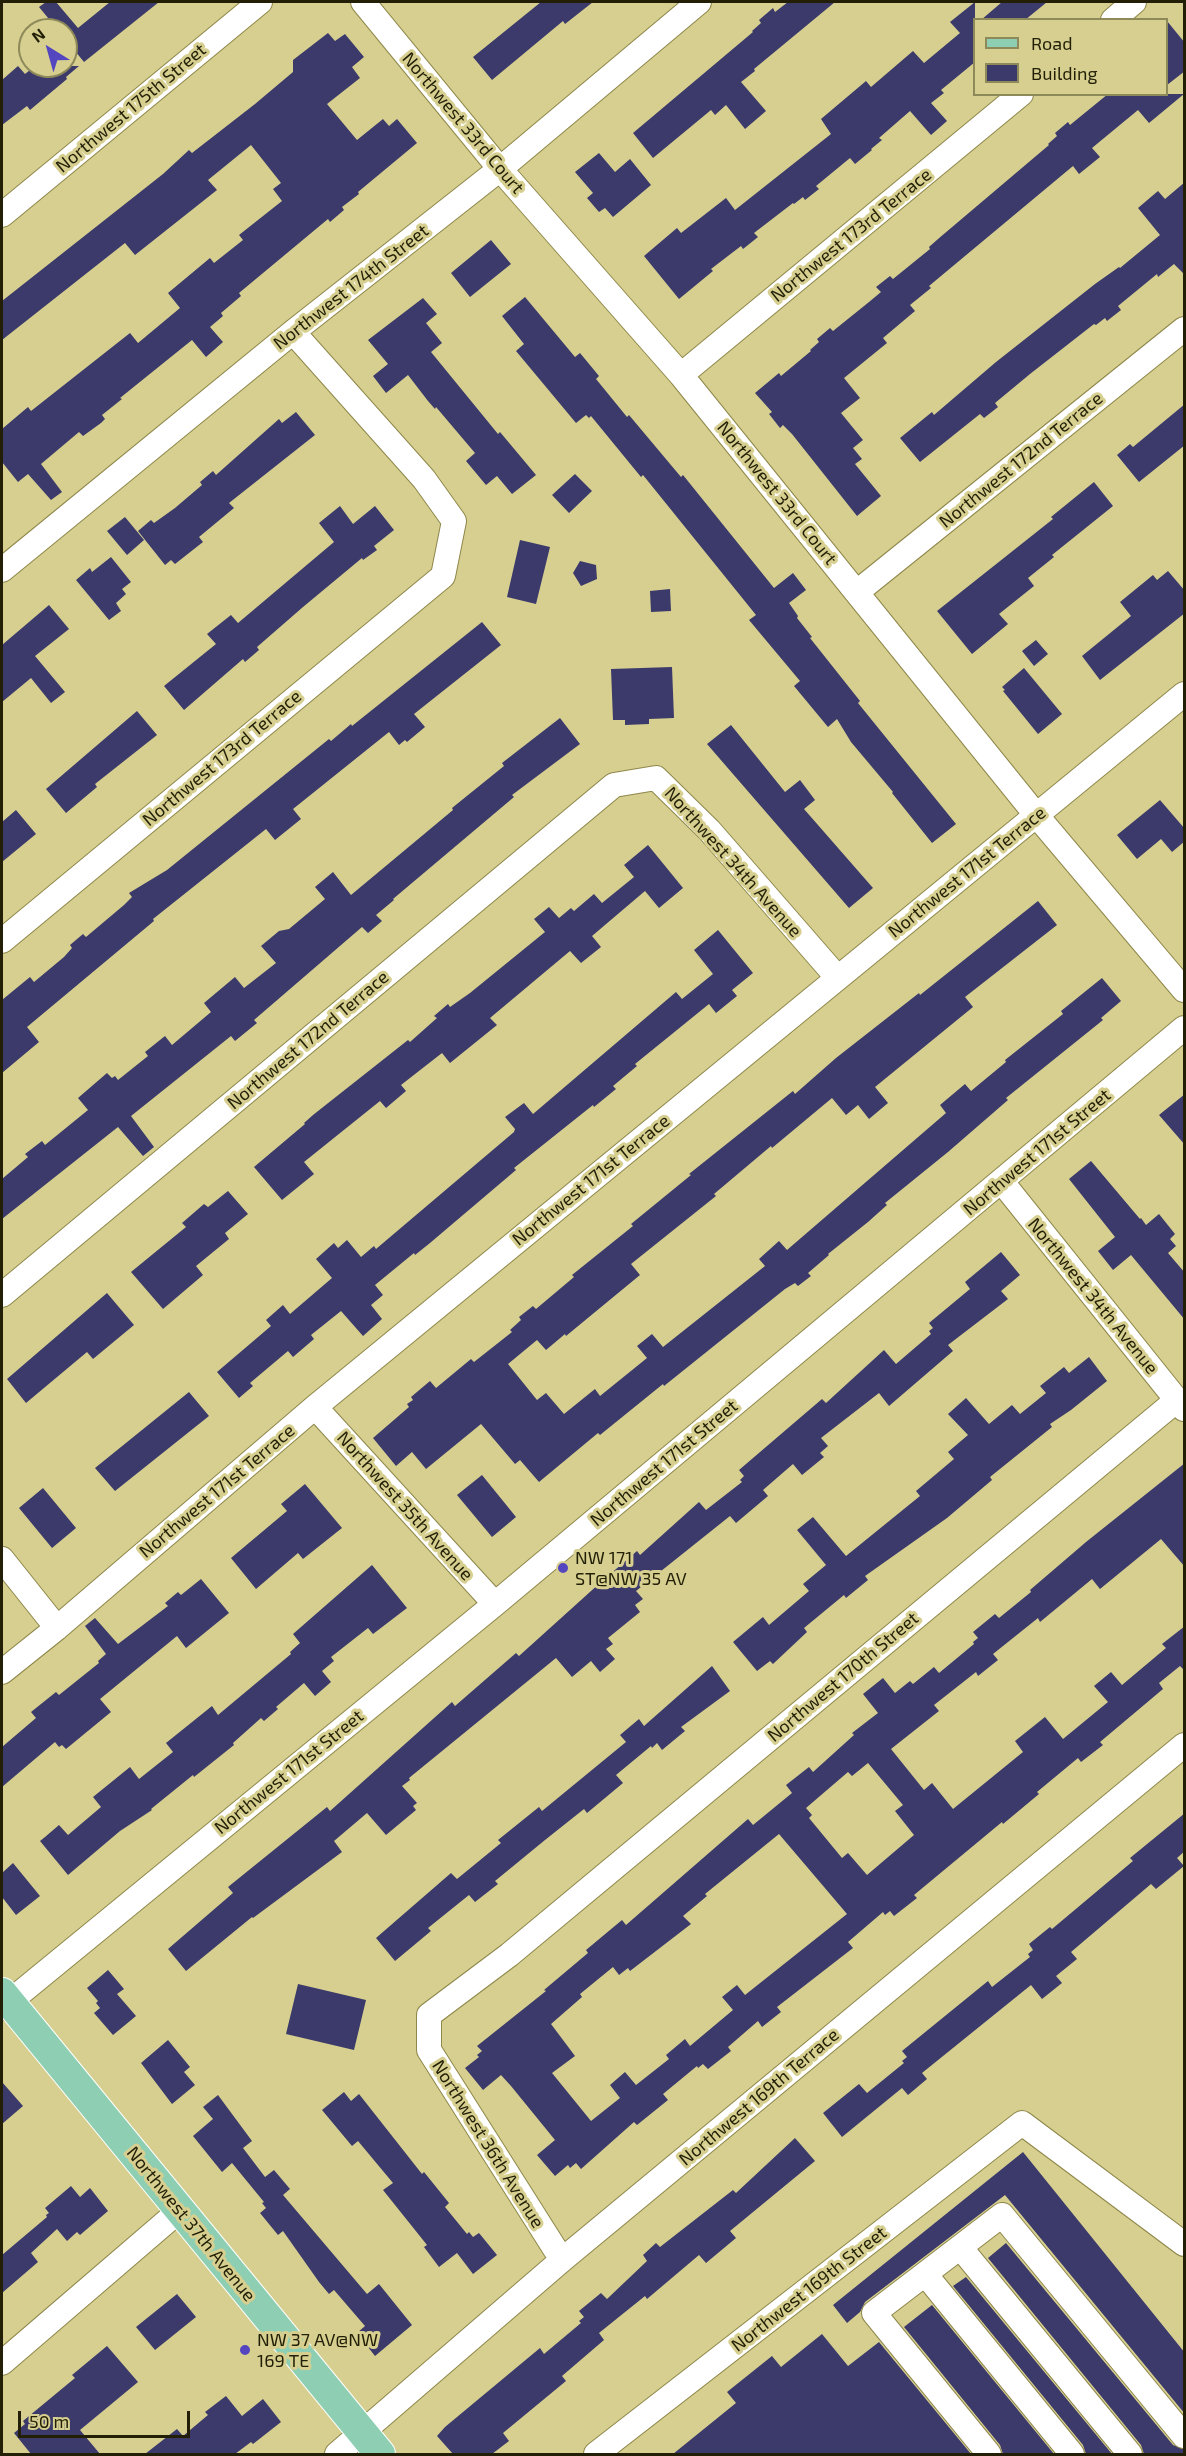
<!DOCTYPE html>
<style>
body{margin:0}
#map{position:relative;width:1186px;height:2456px;overflow:hidden;background:#d6cf90;font-family:"Exo 2",sans-serif}
canvas{display:block}
.frame{position:absolute;inset:0;border:3px solid #221f06;pointer-events:none}
.legend{position:absolute;left:973px;top:18px;width:195px;height:78px;box-sizing:border-box;background:#d6cf90;border:2px solid #8e8959;margin:0;padding:8px 10px;list-style:none;font-size:18px;color:#221f06}
.legend li{display:flex;align-items:center;gap:12px;height:30px}
.legend b{width:30px;border:2px solid #8e8959}
.north{position:absolute;left:18px;top:18px;width:60px;height:60px;box-sizing:border-box;background:#d6cf90;border:2px solid #8e8959;border-radius:50%;rotate:323deg;font-size:16px;font-weight:700;line-height:24px;text-align:center;color:#221f06}
.north::after{content:'';display:block;margin:auto;width:21px;height:27px;background:#5446be;clip-path:polygon(50% 0,100% 100%,50% 72%,0 100%)}
.scale{position:absolute;left:18px;top:2411px;width:172px;height:27px;box-sizing:border-box;border:3px solid #221f06;border-top:0;padding-left:8px;font-size:18px;line-height:21px;white-space:nowrap;color:#221f06;-webkit-text-stroke:4px #d6cf90;paint-order:stroke}
</style>
<div id="map">
<canvas width="1186" height="2456"></canvas>
<div class="frame"></div>
<ul class="legend">
<li><b style="height:8px;background:#8ecfb3"></b>Road</li>
<li><b style="height:16px;background:#3b3a6a"></b>Building</li>
</ul>
<div class="north">N</div>
<div class="scale">50 m</div>
</div>
<script>
const g = document.querySelector('canvas').getContext('2d');
g.lineJoin = 'round';
function fillPath(path, color) { g.fillStyle = color; g.fill(path, 'evenodd'); }
const toPath = rows => new Path2D(rows.map(r => 'M' + r).join(''));
function trace(path, color, width, dash) { g.strokeStyle = color; g.lineWidth = width; g.lineCap = dash ? 'butt' : 'round'; g.setLineDash(dash || []); g.stroke(path); }
function write(font, color, halo, rows, align = 'center') {
  g.font = font + ' "Exo 2",sans-serif'; g.lineWidth = 6; g.setLineDash([]); g.textBaseline = 'middle'; g.strokeStyle = halo; g.fillStyle = color; for (const [text, x, y, turn = 0] of rows) {
    g.save(); g.translate(x, y); g.rotate((+turn || 0) * Math.PI / 180); g.textAlign = isNaN(turn) ? turn : align; if (halo) g.strokeText(text, 0, 0); g.fillText(text, 0, 0); g.restore();
  }
}
fillPath(toPath([
 [46,2,56,2,78,28,110,2,159,2,84,62,66,40,66,30,58,30,39,7],
 [541,2,593,2,565,24,563,21,492,80,473,57],
 [788,2,835,2,754,69,755,71,741,82,766,111,745,129,726,105,715,115,711,110,653,158,633,133,753,32,752,31,761,23,759,20,773,8,775,12],
 [975,2,975,62,941,90,944,93,931,103,947,121,931,135,910,111,879,138,882,140,871,149,872,150,855,164,850,158,816,186,819,189,805,200,803,197,794,204,793,203,754,233,758,237,743,249,741,246,711,269,713,271,679,299,644,256,677,228,681,233,726,198,735,210,831,134,821,119,866,81,871,87,913,51,924,63,960,33,950,22],
 [1002,2,1047,2,1025,20,981,20],
 [1167,21,1185,43,1185,71,1167,85],
 [328,33,335,41,345,34,364,57,352,67,360,78,327,104,357,140,383,119,389,126,397,119,417,143,358,192,359,194,342,207,344,210,330,222,328,219,239,293,241,296,221,313,223,316,210,327,223,342,206,357,192,340,120,398,122,399,102,415,105,419,101,423,83,436,79,432,41,464,62,492,51,500,28,474,18,482,2,462,2,429,28,407,31,411,130,333,138,343,180,308,168,293,210,258,214,263,243,240,239,235,282,201,273,189,281,183,251,145,208,180,217,190,135,255,125,243,2,340,2,301,163,174,189,150,192,153,255,104,293,72,293,60],
 [18,66,25,74,35,66,79,66,66,77,67,79,30,110,27,106,2,125,2,80],
 [1108,94,1184,94,1149,123,1138,110,1092,148,1100,157,1079,174,1073,166,929,286,931,288,910,305,915,311,883,338,887,343,844,378,860,398,841,413,863,440,853,448,862,459,855,464,881,496,857,516,792,434,783,425,780,428,769,414,772,412,755,393,779,373,781,376,811,351,810,350,819,342,817,339,830,328,833,331,869,302,881,292,876,287,890,276,893,279,930,249,929,247,938,239,1049,145,1048,144,1057,136,1055,133,1068,122,1070,125],
 [599,153,615,172,630,159,651,185,613,217,605,208,599,212,587,198,593,193,575,172],
 [1185,182,1185,275,1174,264,1158,277,1157,274,1118,306,1121,310,1107,321,1105,318,1096,325,1094,324,1030,374,995,403,998,407,984,418,980,414,920,462,900,438,932,412,934,415,996,362,1095,284,1119,267,1120,268,1160,235,1138,208,1158,191,1165,199],
 [491,240,511,264,470,297,451,273],
 [525,297,575,357,580,353,599,376,596,379,627,417,629,415,681,477,683,475,774,588,793,573,806,590,789,603,798,616,797,618,812,637,810,638,860,701,858,703,956,824,932,843,892,793,893,792,851,742,837,719,828,727,794,686,800,681,749,620,756,615,643,475,641,477,591,416,589,418,586,415,576,423,516,351,524,344,502,316],
 [423,298,437,314,426,323,442,343,431,352,498,434,500,432,536,475,512,494,497,476,486,485,466,461,475,453,436,407,435,409,428,401,408,375,386,393,373,376,388,364,368,340],
 [1185,404,1185,445,1139,482,1117,455,1130,444,1133,447],
 [296,412,315,435,229,503,234,508,199,537,203,542,175,564,171,560,165,565,138,531,151,520,154,523,175,508,202,485,200,482,213,471,216,475,279,419,282,423],
 [575,474,592,491,569,513,552,495],
 [1094,482,1113,506,1052,555,1054,557,1028,578,1034,586,999,614,1008,624,972,654,937,611,1053,519,1051,517],
 [340,506,353,524,375,506,394,530,374,546,377,550,363,560,362,558,303,607,257,647,259,650,245,662,243,659,184,710,164,686,216,644,207,634,231,615,238,623,334,542,319,523],
 [125,517,144,540,127,555,107,531],
 [520,540,550,547,536,604,507,597],
 [111,557,131,582,122,589,126,594,116,603,121,611,109,620,76,580,90,568,92,572],
 [580,561,596,565,597,579,581,586,573,573],
 [1168,571,1185,591,1185,613,1100,680,1082,656,1131,616,1120,602,1153,575,1157,580],
 [670,589,671,611,651,612,650,591],
 [49,605,69,629,35,656,65,692,51,703,31,678,2,702,2,645],
 [482,622,501,645,414,714,425,727,407,742,405,740,399,745,389,732,293,809,301,819,275,840,266,829,153,919,154,921,27,1027,39,1042,2,1073,2,1000,30,977,34,982,64,957,72,948,70,945,83,934,86,937,124,905,132,897,129,893,167,870,329,739,331,741,351,724,352,726],
 [1036,640,1048,654,1034,666,1022,651],
 [672,667,674,718,649,719,649,724,625,725,625,720,613,720,611,669],
 [1024,668,1062,714,1038,734,1003,691,1005,690,1002,687],
 [137,711,157,735,95,784,97,787,66,813,46,789],
 [560,718,580,744,512,795,514,797,393,899,394,900,376,915,382,921,368,933,362,927,254,1020,257,1023,235,1041,231,1036,131,1116,154,1147,143,1156,118,1127,2,1219,2,1179,28,1157,25,1154,42,1141,45,1145,88,1110,78,1098,107,1073,112,1078,115,1076,118,1080,148,1056,145,1052,165,1036,172,1045,211,1012,204,1003,235,977,244,988,276,963,261,946,279,931,289,929,325,899,315,887,333,872,351,895,453,810,452,808,504,766,502,763],
 [731,725,785,792,800,780,815,800,804,809,873,888,849,908,707,744],
 [1160,800,1185,829,1185,841,1172,852,1161,839,1137,859,1117,835],
 [16,810,36,834,2,862,2,822],
 [648,845,683,888,659,908,645,891,592,936,601,947,581,963,570,951,490,1018,497,1025,450,1063,442,1053,401,1085,406,1091,386,1108,380,1101,304,1162,314,1174,282,1200,254,1167,305,1124,304,1123,313,1115,408,1040,410,1042,437,1018,434,1016,448,1004,450,1007,470,993,545,932,534,919,549,907,559,918,571,908,574,911,594,894,602,903,634,877,624,865],
 [1038,901,1057,925,965,997,973,1007,875,1087,888,1103,869,1119,858,1105,846,1115,832,1098,772,1148,771,1146,714,1194,716,1196,631,1264,640,1275,566,1336,565,1334,546,1350,537,1340,508,1364,537,1400,546,1393,564,1414,595,1389,600,1396,647,1358,637,1346,652,1334,663,1347,765,1266,759,1259,779,1241,787,1250,946,1113,940,1105,965,1084,971,1091,1006,1062,1005,1060,1063,1014,1061,1011,1102,978,1121,1001,1101,1018,1103,1020,1006,1098,1008,1100,948,1152,885,1203,887,1205,868,1222,828,1254,829,1255,808,1273,811,1276,798,1286,795,1283,785,1289,664,1386,663,1384,600,1435,598,1433,539,1482,520,1460,515,1464,481,1424,426,1469,412,1452,396,1466,373,1438,409,1407,407,1404,413,1400,411,1397,430,1381,436,1388,471,1359,474,1362,512,1332,510,1330,521,1320,519,1317,533,1306,536,1309,574,1277,572,1275,633,1226,631,1224,691,1175,689,1174,793,1091,795,1094,836,1058,919,993,920,995],
 [718,930,753,973,732,990,737,996,716,1013,709,1004,635,1064,637,1066,613,1086,616,1089,594,1107,593,1105,514,1168,516,1170,430,1243,415,1255,414,1253,375,1285,383,1295,371,1305,382,1319,363,1336,341,1311,311,1335,314,1339,293,1357,288,1351,250,1383,253,1386,239,1398,217,1372,271,1326,266,1320,283,1305,290,1314,332,1278,316,1259,334,1243,338,1248,347,1240,361,1257,374,1246,376,1249,514,1132,515,1129,505,1117,524,1103,533,1114,676,992,682,999,713,974,694,950],
 [1185,1094,1185,1145,1159,1115],
 [1091,1161,1140,1219,1141,1218,1146,1225,1159,1214,1175,1234,1170,1239,1176,1246,1168,1253,1185,1273,1185,1320,1131,1255,1113,1270,1098,1251,1115,1237,1069,1179],
 [228,1191,248,1214,225,1233,229,1239,196,1266,203,1275,163,1309,131,1272,186,1227,182,1223,204,1204,208,1207],
 [1001,1252,1020,1275,1001,1291,1008,1299,948,1345,953,1351,889,1406,879,1393,821,1438,828,1446,820,1453,824,1457,802,1475,793,1464,763,1490,768,1496,736,1523,730,1516,636,1591,643,1599,635,1605,640,1612,608,1638,613,1644,606,1649,615,1659,600,1672,591,1661,572,1677,556,1658,409,1778,410,1780,402,1786,417,1803,413,1806,416,1810,386,1835,367,1813,334,1841,342,1852,253,1918,252,1917,186,1971,168,1949,233,1893,228,1887,327,1807,330,1811,452,1702,455,1706,516,1653,519,1656,601,1582,637,1551,640,1555,699,1502,706,1510,742,1482,740,1480,744,1476,739,1470,822,1399,826,1403,884,1350,896,1364,931,1334,929,1331,933,1328,929,1323,970,1289,965,1282],
 [107,1293,134,1325,93,1359,87,1352,26,1403,7,1379],
 [1089,1357,1107,1381,1071,1410,1050,1424,1052,1427,990,1477,992,1480,947,1518,865,1576,868,1580,846,1598,844,1595,804,1628,807,1632,773,1664,770,1661,757,1671,733,1642,763,1617,769,1625,809,1591,803,1584,826,1565,797,1530,813,1517,846,1556,920,1496,916,1491,954,1459,948,1452,968,1435,948,1414,966,1398,989,1424,1012,1405,1020,1414,1046,1393,1040,1386,1064,1367,1069,1373],
 [189,1392,209,1416,115,1491,95,1468],
 [1185,1463,1185,1567,1161,1539,1100,1589,1092,1579,1040,1622,1038,1618,993,1654,998,1660,978,1676,976,1672,934,1705,939,1711,891,1749,924,1790,932,1783,953,1809,1023,1752,1015,1741,1045,1717,1063,1739,1108,1702,1094,1686,1111,1672,1122,1685,1166,1648,1162,1644,1185,1626,1185,1671,1180,1666,1159,1683,1163,1689,1100,1742,1103,1745,1081,1762,1078,1758,1037,1792,1039,1794,1003,1824,1002,1822,914,1895,917,1898,894,1916,890,1911,885,1915,883,1912,848,1942,853,1948,777,2007,781,2012,762,2027,758,2021,728,2047,731,2051,708,2069,703,2064,698,2068,697,2066,663,2094,668,2100,637,2125,634,2122,581,2169,576,2163,570,2168,568,2165,555,2176,537,2155,555,2140,511,2086,501,2075,483,2090,465,2068,479,2057,477,2055,482,2051,477,2046,546,1991,544,1990,588,1953,586,1950,622,1920,626,1925,748,1819,753,1825,792,1793,786,1785,809,1767,813,1772,854,1735,852,1733,878,1713,863,1694,883,1678,895,1693,910,1681,913,1684,934,1667,939,1673,974,1644,973,1642,978,1638,973,1632,995,1614,999,1618,1031,1592,1030,1590,1086,1542],
 [868,1763,903,1805,895,1811,914,1835,867,1875,848,1853,842,1858,809,1818,812,1815,806,1808,848,1772,852,1776],
 [779,1834,847,1914,745,1995,737,1985,722,1997,733,2010,690,2046,685,2039,666,2055,669,2059,636,2085,625,2072,610,2085,620,2098,591,2121,552,2073,575,2056,551,2024,582,1997,580,1994,613,1967,619,1975,628,1968,630,1971,691,1924,683,1916,707,1896,705,1894],
 [482,1475,516,1517,492,1537,457,1495],
 [305,1484,342,1528,303,1559,298,1553,256,1589,231,1558,287,1511,281,1504],
 [43,1488,76,1528,52,1548,19,1508],
 [372,1565,407,1608,373,1634,368,1628,331,1657,334,1661,322,1671,331,1682,315,1696,304,1683,276,1707,278,1709,264,1721,261,1718,233,1743,234,1745,194,1777,193,1775,151,1809,152,1810,120,1831,68,1875,40,1841,45,1837,59,1825,68,1835,101,1807,93,1797,130,1767,139,1779,173,1752,166,1743,212,1706,218,1715,291,1654,290,1652,300,1643,293,1634],
 [201,1579,229,1613,186,1648,177,1636,100,1699,111,1712,66,1749,62,1745,59,1747,55,1742,2,1787,2,1747,36,1718,31,1712,56,1692,59,1695,99,1663,98,1661,106,1654,85,1626,95,1618,118,1644,168,1606,165,1603,178,1592,181,1595],
 [712,1666,730,1691,681,1727,685,1731,662,1750,657,1743,652,1748,651,1746,616,1775,623,1783,587,1813,584,1809,545,1840,495,1881,498,1884,475,1902,469,1895,428,1928,431,1931,395,1961,376,1938,451,1873,457,1879,501,1843,498,1840,539,1807,542,1811,626,1742,620,1735,639,1719,644,1726],
 [1185,1813,1185,1851,1177,1858,1184,1866,1156,1889,1151,1884,1071,1952,1077,1959,1056,1976,1062,1983,1042,1999,1031,1985,922,2073,927,2079,908,2095,902,2088,842,2137,823,2113,859,2084,867,2093,904,2063,902,2061,907,2057,902,2051,988,1981,992,1987,1030,1957,1028,1954,1033,1950,1029,1944,1050,1927,1052,1929,1133,1861,1130,1858],
 [13,1863,40,1896,16,1915,2,1897,2,1873],
 [108,1970,124,1989,117,1994,136,2016,113,2035,94,2013,100,2008,96,2003,98,2001,87,1988],
 [298,1984,366,2000,354,2050,286,2034],
 [168,2040,190,2067,184,2072,195,2085,172,2104,141,2063],
 [2,2082,23,2106,2,2124],
 [344,2092,351,2101,359,2094,422,2174,424,2172,449,2203,445,2207,467,2234,469,2232,473,2237,479,2233,497,2255,473,2274,457,2253,439,2267,424,2247,427,2245,383,2190,393,2183,358,2141,352,2146,322,2110],
 [218,2095,252,2141,243,2148,265,2177,274,2170,290,2189,283,2195,367,2294,379,2284,412,2325,375,2356,357,2333,365,2326,334,2290,329,2294,319,2282,283,2231,278,2235,260,2213,266,2208,262,2203,264,2202,232,2163,222,2172,193,2136,213,2119,203,2107],
 [795,2138,815,2161,730,2231,736,2238,706,2263,699,2255,647,2299,645,2296,599,2333,604,2340,562,2376,566,2381,503,2433,509,2441,492,2454,453,2454,437,2436,445,2427,540,2348,544,2354,581,2323,579,2321,584,2317,579,2311,601,2293,607,2299,647,2261,643,2255,656,2243,660,2247,733,2190,736,2193],
 [1023,2152,1185,2353,1185,2414,1005,2195,865,2302,860,2312,847,2323,833,2305],
 [71,2186,80,2197,90,2188,108,2211,80,2235,77,2232,67,2241,57,2229,31,2253,38,2262,2,2293,2,2255,47,2217,46,2215,49,2213,45,2208],
 [1006,2243,1173,2445,1185,2450,1185,2454,1144,2454,1141,2445,988,2258],
 [966,2277,1112,2454,1086,2454,1083,2445,953,2286],
 [177,2294,196,2317,155,2350,136,2327],
 [932,2305,1054,2454,1003,2454,1000,2445,904,2327],
 [822,2334,848,2366,879,2342,971,2454,673,2454,736,2403,727,2392,772,2356,781,2367],
 [107,2346,138,2382,80,2430,100,2454,31,2454,14,2433,25,2424,23,2421,75,2378,72,2375],
 [226,2396,242,2416,263,2399,281,2422,253,2444,251,2442,235,2454,145,2454,177,2429,183,2436,208,2415,205,2412]
]), '#3b3a6a');
const minor = toPath([
 [363,2,500,169,681,375,1037,816,1184,990],
 [1113,20,1134,2],
 [2,215,260,2],
 [681,375,1021,94],
 [2,570,293,332,500,169,699,2],
 [857,592,1184,329],
 [2,941,443,576,454,521,424,479,293,332],
 [1002,1182,1184,1409],
 [2,1295,614,785,656,778,709,830,837,977],
 [315,1407,495,1604],
 [2,1559,57,1628],
 [2,1672,57,1628,315,1407,1184,694],
 [2,2008,495,1604,1184,1028],
 [960,2247,1130,2454],
 [562,2260,429,2050,429,2015,509,1955,1177,1400],
 [925,2274,1072,2454],
 [2,2363,180,2210],
 [337,2454,562,2260,1184,1745],
 [596,2454,1022,2123,1184,2244],
 [989,2454,874,2313,1002,2215,1184,2436]
]);
const major = toPath([
 [2,1993,380,2454]
]);
trace(minor, '#8e874a', 26);
trace(major, '#fff', 32);
trace(minor, '#fff', 24);
trace(major, '#8ecfb3', 30);
for (const [x, y, r, color] of [
 [563,1568,6,"#5446be"],
 [245,2350,6,"#5446be"]
]) { const dot = new Path2D(); dot.arc(x, y, r, 0, 2 * Math.PI); g.fillStyle = color; g.fill(dot); trace(dot, '#d6cf90', 2); }
write('18px', '#221f06', '#d6cf90', [
 ["Northwest 175th Street",131,108,-40],
 ["Northwest 33rd Court",463,123,50],
 ["Northwest 173rd Terrace",851,235,-39],
 ["Northwest 174th Street",351,287,-38],
 ["Northwest 172nd Terrace",1021,460,-39],
 ["Northwest 33rd Court",777,493,51],
 ["Northwest 173rd Terrace",222,758,-40],
 ["Northwest 34th Avenue",733,862,48],
 ["Northwest 171st Terrace",967,872,-39],
 ["Northwest 172nd Terrace",308,1040,-40],
 ["Northwest 171st Street",1037,1152,-40],
 ["Northwest 171st Terrace",591,1180,-39],
 ["Northwest 34th Avenue",1093,1296,51],
 ["Northwest 171st Street",664,1463,-40],
 ["Northwest 171st Terrace",217,1491,-40],
 ["Northwest 35th Avenue",405,1506,48],
 ["Northwest 170th Street",843,1677,-40],
 ["Northwest 171st Street",289,1772,-39],
 ["Northwest 169th Terrace",759,2097,-40],
 ["Northwest 36th Avenue",488,2144,58],
 ["Northwest 37th Avenue",191,2224,51],
 ["Northwest 169th Street",809,2289,-38]
]);
write('18px', '#221f06', '#d6cf90', [
 ["NW 171",575,1558],
 ["ST@NW 35 AV",575,1579],
 ["NW 37 AV@NW",257,2340],
 ["169 TE",257,2361]
], 'left');
</script>
